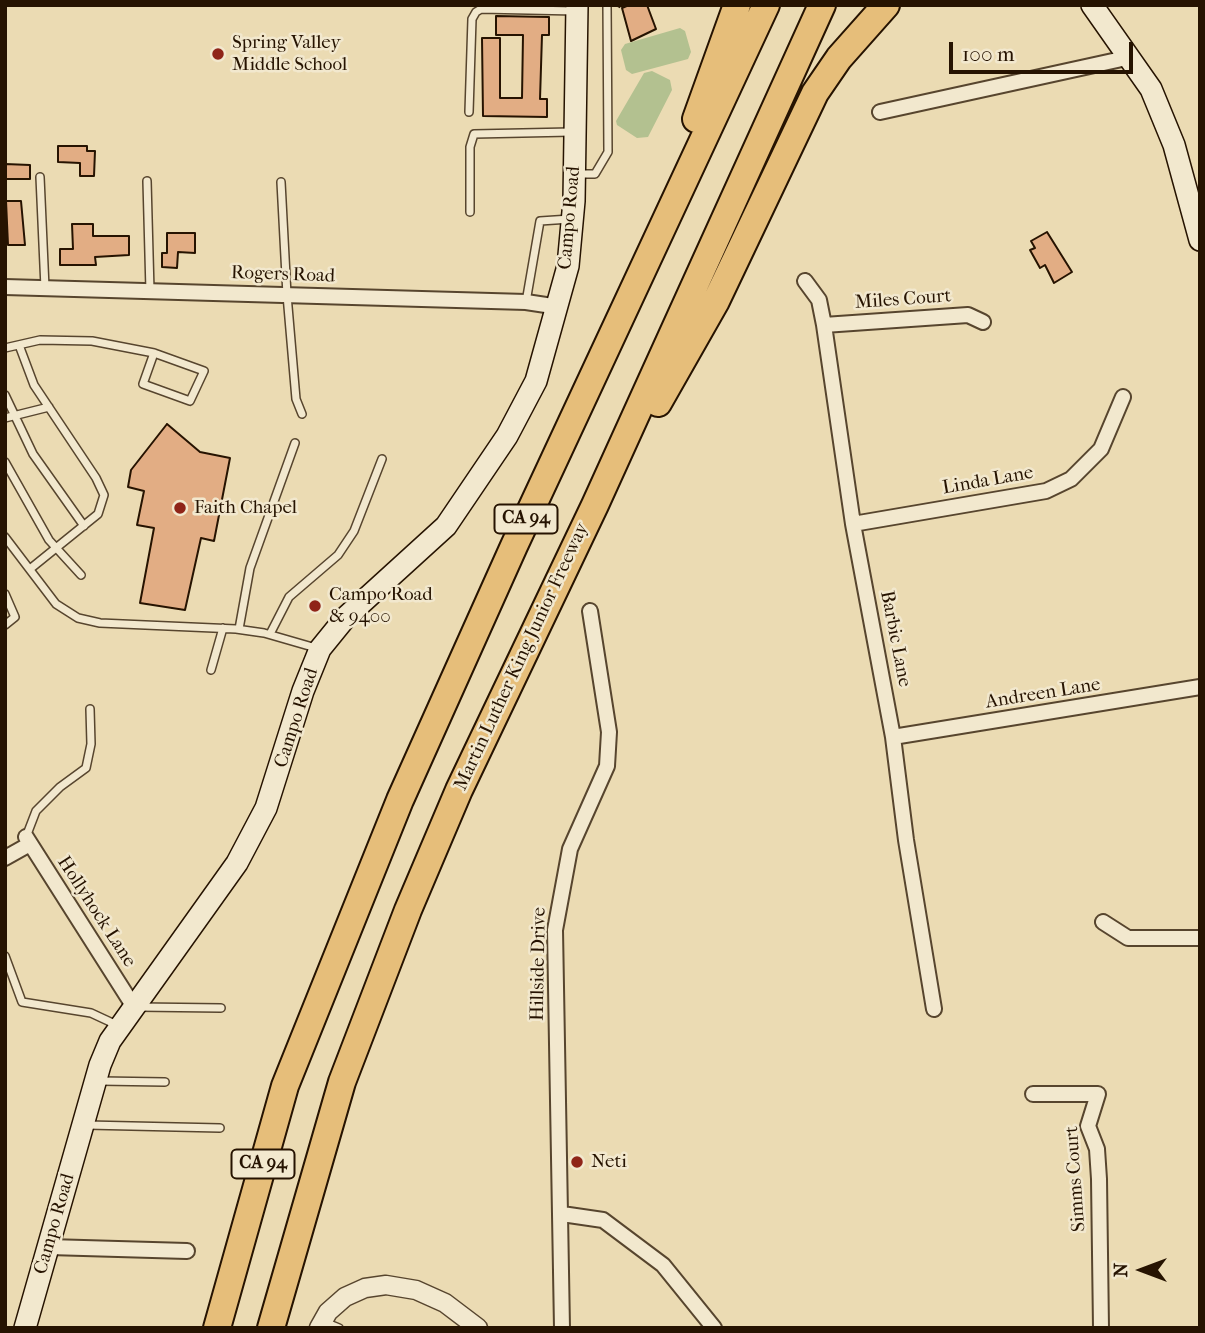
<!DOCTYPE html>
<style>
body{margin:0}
#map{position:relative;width:1205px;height:1333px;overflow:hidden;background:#ebdbb3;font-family:"IM FELL French Canon",serif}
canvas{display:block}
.frame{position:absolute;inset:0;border:7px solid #261301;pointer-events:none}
.north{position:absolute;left:1107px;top:1235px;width:70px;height:70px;-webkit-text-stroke:5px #f2e8ce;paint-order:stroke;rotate:270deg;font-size:19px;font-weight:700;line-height:28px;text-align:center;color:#261301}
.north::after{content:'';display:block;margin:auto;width:24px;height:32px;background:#261301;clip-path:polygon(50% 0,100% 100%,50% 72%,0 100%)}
.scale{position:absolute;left:949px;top:42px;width:184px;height:32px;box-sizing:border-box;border:4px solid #261301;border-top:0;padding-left:9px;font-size:21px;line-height:24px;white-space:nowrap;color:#261301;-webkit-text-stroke:5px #f2e8ce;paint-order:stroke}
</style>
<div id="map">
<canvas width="1205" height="1333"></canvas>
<div class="frame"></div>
<div class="north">N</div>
<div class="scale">100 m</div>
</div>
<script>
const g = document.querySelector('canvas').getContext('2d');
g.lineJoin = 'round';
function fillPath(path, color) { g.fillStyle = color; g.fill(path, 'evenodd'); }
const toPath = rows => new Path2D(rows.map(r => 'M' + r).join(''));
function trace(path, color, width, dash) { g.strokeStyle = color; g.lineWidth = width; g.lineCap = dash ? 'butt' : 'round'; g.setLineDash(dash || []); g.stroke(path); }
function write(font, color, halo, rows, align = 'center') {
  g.font = font + ' "IM FELL French Canon",serif'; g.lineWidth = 5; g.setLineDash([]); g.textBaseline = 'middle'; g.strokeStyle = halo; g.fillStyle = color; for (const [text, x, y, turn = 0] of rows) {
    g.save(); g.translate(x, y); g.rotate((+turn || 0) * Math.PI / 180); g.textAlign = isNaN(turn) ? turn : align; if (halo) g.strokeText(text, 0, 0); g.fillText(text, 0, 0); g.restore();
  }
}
fillPath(toPath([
 [680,28,685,31,691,52,688,59,632,74,626,70,621,50,625,44],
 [652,71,670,80,672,90,648,137,637,138,617,125,616,121,644,73]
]), '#b3c190');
const building = toPath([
 [629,5,647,5,656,29,631,41,622,8,629,5],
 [496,16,549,17,549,35,542,35,540,99,547,99,547,117,483,116,482,38,500,38,500,98,522,98,523,35,496,35,496,16],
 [58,146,87,146,87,151,95,151,94,176,80,176,80,163,58,162,58,146],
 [5,164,30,165,30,179,5,179,5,164],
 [6,201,21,201,25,245,8,245,6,201],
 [72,224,93,224,93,236,129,236,129,255,95,257,96,265,60,265,60,249,73,249,72,224],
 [1047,232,1072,272,1054,283,1045,265,1040,268,1030,250,1035,248,1031,241,1047,232],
 [167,233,195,233,195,253,178,252,177,268,162,267,162,253,167,253,167,233],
 [167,424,200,452,230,458,214,541,201,538,185,610,140,603,154,528,137,525,144,491,128,487,131,470,167,424]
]);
fillPath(building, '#e2ad84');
trace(building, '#261301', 2);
const service = toPath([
 [469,112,472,19,476,12,481,9,576,11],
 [579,174,595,174,608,152,607,5],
 [40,177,45,288],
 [147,181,150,291],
 [281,182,287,295,296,399,302,414],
 [470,212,470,147,474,134,571,132],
 [526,302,540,221,570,219],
 [19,345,34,385,96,478,104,495,98,514,30,569],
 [5,348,40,340,92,341,154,353],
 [154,353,204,371,190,401,143,384,154,353],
 [5,395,33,454,84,526],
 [5,418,49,407],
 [5,462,49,540,81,575],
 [5,537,56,604,78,618,100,623,236,629,264,633,316,648],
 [5,594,15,617,5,625],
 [239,629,250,568,295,443],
 [270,634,289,597,338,555,354,531,382,459],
 [211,670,223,628],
 [26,837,36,811,60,787,86,768,91,744,90,709],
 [5,956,22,1002,91,1013,119,1026],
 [138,1007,221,1008],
 [100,1081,165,1082],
 [87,1125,220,1128],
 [322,1321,339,1328]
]);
const minor = toPath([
 [880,112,1131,57],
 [805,281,819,300,824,325,853,524,893,737,906,840,934,1009],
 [5,287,526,302,559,307],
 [824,325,968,315,983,322],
 [853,524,1046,491,1071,479,1101,449,1123,397],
 [893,737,1200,687],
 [26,837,134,1007],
 [5,858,30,844],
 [1103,922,1128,938,1200,938],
 [1033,1094,1098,1094,1088,1126,1097,1149,1099,1179,1101,1328],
 [562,1214,603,1220,663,1265,714,1328],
 [49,1247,187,1251],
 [562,1328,555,930,570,849,607,766,609,732,590,611]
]);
const tertiary = toPath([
 [319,1328,328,1312,345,1297,365,1288,386,1285,416,1290,445,1303,478,1328]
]);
const secondary = toPath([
 [1092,5,1151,89,1174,145,1200,240],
 [25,1328,100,1065,110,1041,237,863,266,808,303,691,320,649,346,617,446,526,507,436,536,381,568,266,574,201,577,5]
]);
const motorway = toPath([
 [696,119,737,5],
 [658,403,716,301,815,93,839,58,886,5],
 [217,1328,285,1086,400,800,514,546,766,5],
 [271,1328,342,1082,408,910,459,790,595,505,822,5]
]);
trace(service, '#57452e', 10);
trace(minor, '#57452e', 18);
trace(tertiary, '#57452e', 21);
trace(secondary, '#261301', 24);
trace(motorway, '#261301', 30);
trace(toPath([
 [616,5,622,8]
]), '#261301', 2.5, [5, 3.5]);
trace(service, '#f2e8ce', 7);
trace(minor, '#f2e8ce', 14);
trace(tertiary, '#f2e8ce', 18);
trace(secondary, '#f2e8ce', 21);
trace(motorway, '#e6be7a', 26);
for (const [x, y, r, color] of [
 [218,54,7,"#8f2418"],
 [180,508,7,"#8f2418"],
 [315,606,7,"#8f2418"],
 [577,1162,7,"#8f2418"]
]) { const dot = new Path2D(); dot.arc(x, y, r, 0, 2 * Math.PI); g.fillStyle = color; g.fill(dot); trace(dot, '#f2e8ce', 2.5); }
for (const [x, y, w] of [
 [526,519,63],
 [263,1164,63]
]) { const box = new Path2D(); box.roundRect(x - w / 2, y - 14.5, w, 29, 5); g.fillStyle = '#f2e8ce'; g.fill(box); trace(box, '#261301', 2); }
write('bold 18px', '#261301', null, [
 ["CA 94",526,519],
 ["CA 94",263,1164]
]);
write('19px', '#261301', '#f2e8ce', [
 ["Spring Valley",232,43],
 ["Middle School",232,65],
 ["Faith Chapel",194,508],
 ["Campo Road",329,595],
 ["& 9400",329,617],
 ["Neti",591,1162]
], 'left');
write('19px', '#261301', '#f2e8ce', [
 ["Campo Road",570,218,-85],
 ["Rogers Road",283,275,2],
 ["Miles Court",903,300,-4],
 ["Linda Lane",988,481,-10],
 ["Barbic Lane",895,639,79],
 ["Martin Luther King Junior Freeway",522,657,-65],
 ["Andreen Lane",1043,694,-9],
 ["Campo Road",297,718,-72],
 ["Hollyhock Lane",96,912,57],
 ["Hillside Drive",539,964,-89],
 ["Simms Court",1076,1179,-94],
 ["Campo Road",55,1224,-74]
]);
</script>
